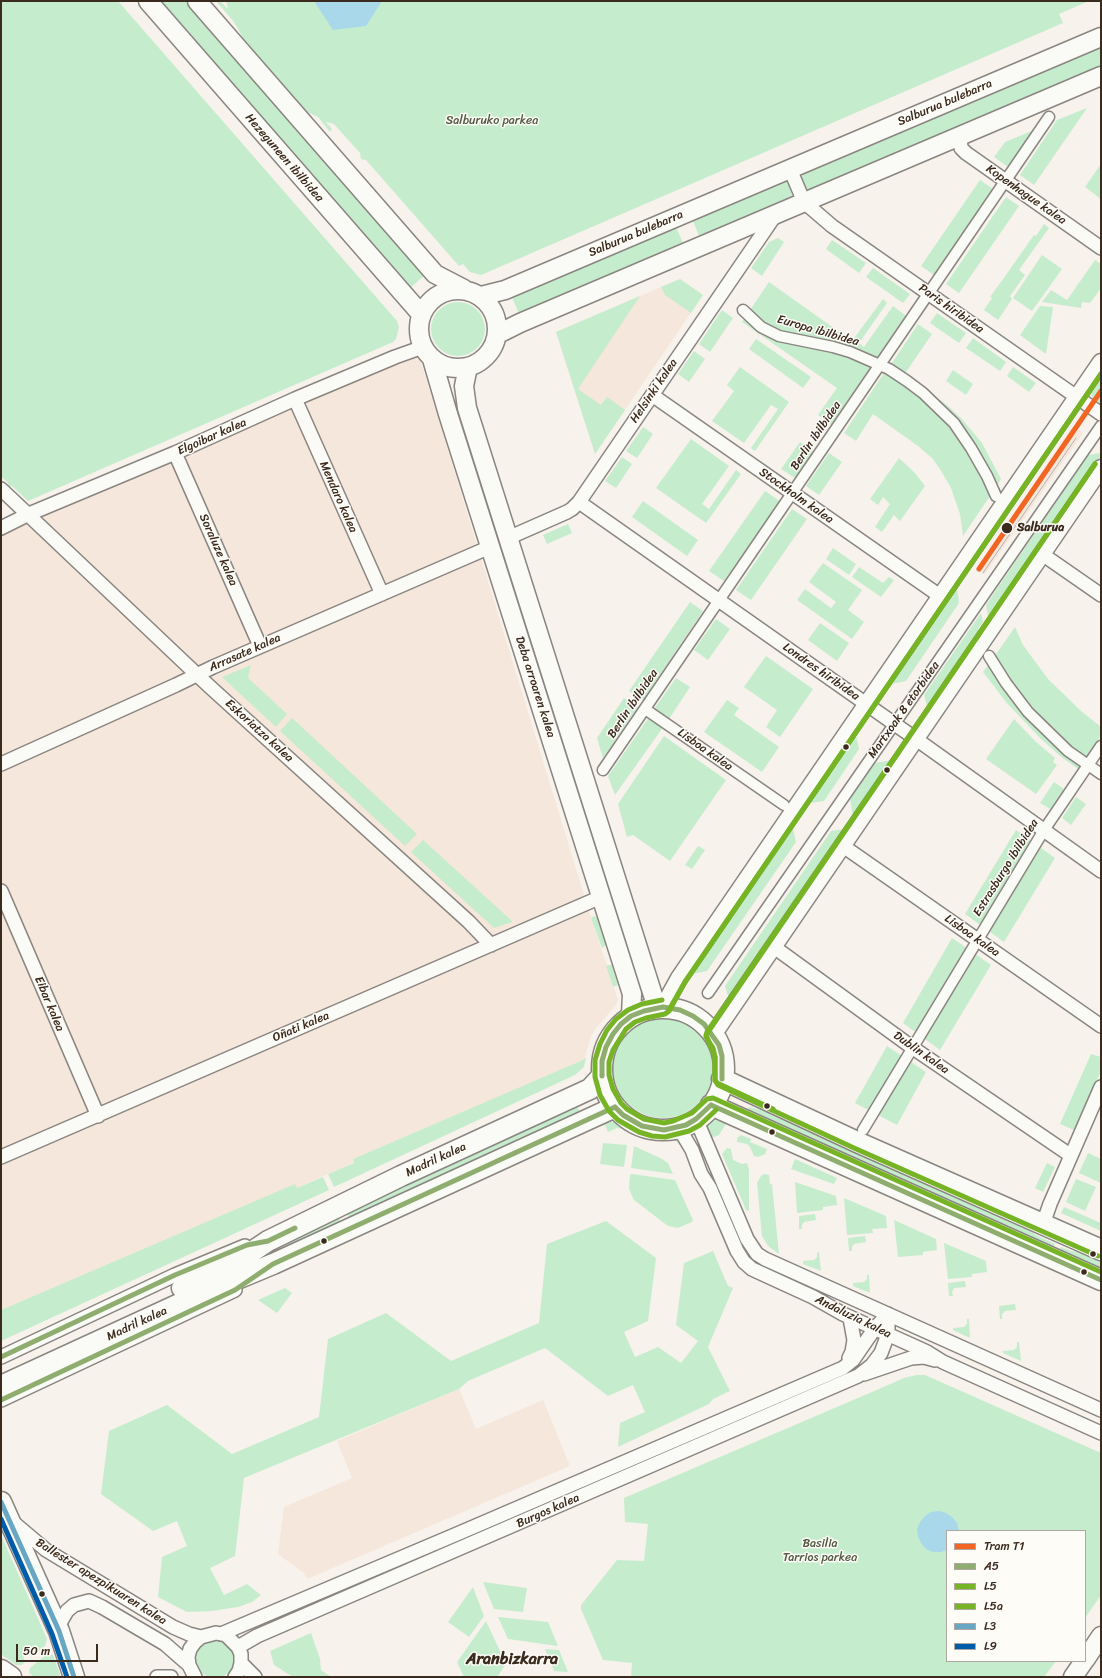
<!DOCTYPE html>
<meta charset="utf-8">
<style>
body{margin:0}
#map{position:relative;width:1102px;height:1678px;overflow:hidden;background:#f7f2ec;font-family:Sriracha,sans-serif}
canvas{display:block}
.frame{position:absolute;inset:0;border:2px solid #3b2a1e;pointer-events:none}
.legend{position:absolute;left:946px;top:1530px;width:140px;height:132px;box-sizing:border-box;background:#fdfcf7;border:1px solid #afa8a0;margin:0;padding:5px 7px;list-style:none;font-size:12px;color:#3b2a1e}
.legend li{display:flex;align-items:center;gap:8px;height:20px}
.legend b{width:20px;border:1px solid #afa8a0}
.scale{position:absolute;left:16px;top:1644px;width:82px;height:18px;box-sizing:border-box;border:2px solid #3b2a1e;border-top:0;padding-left:5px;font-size:12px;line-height:14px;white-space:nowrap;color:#3b2a1e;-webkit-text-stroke:3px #fdfcf7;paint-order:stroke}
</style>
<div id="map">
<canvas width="1102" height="1678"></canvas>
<div class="frame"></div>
<ul class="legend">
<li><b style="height:5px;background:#f26522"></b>Tram T1</li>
<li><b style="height:5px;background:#8ead6e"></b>A5</li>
<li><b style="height:5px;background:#76b426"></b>L5</li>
<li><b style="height:5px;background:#76b426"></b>L5a</li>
<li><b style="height:5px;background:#67a7c4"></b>L3</li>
<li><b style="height:5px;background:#005ca8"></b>L9</li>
</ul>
<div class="scale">50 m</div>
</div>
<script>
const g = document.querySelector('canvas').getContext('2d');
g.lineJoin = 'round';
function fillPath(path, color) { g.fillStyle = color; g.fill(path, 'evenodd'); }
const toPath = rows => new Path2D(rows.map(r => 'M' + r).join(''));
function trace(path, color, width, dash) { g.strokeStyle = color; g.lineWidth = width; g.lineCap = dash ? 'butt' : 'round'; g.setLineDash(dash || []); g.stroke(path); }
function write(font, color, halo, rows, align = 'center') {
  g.font = font + ' Sriracha,sans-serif'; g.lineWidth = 3; g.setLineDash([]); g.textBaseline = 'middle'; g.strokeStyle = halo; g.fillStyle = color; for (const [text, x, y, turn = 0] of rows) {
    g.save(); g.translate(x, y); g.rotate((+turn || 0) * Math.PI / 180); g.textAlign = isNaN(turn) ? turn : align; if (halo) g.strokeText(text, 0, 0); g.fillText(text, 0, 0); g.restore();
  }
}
fillPath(toPath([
 [680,279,703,295,595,454,556,332],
 [416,346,591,918,618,1000,615,1006,597,1027,591,1036,584,1060,353,1159,355,1162,328,1174,297,1188,295,1185,1,1310,1,527],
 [1073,426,1083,433,985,574,976,569],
 [459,1389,476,1429,543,1400,570,1466,307,1579,304,1573,278,1554,284,1507,352,1478,337,1441]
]), '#f5e7db');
fillPath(toPath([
 [1,1,118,1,397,321,399,327,396,339,393,342,28,501,12,486,9,487,8,483,1,476],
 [157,1,186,1,425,275,409,289],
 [216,1,220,1,228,9,226,1,1089,1,1059,14,1063,23,481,275,470,272,463,264,459,266,366,160,361,159,360,153,334,124,326,122,332,129,330,132,318,117,294,106,265,76,234,22],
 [1101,46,1101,68,816,189,809,190,804,187,801,181,802,176,806,170],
 [1087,108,1034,185,1020,175,1057,120],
 [1034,130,1008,167,994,157,1005,142],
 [1101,164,1101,199,1085,187],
 [784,180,787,181,793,197,700,238,692,219],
 [980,180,993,189,934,275,921,266],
 [1006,197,1019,206,959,293,946,284],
 [1044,224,1049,228,1019,270,1025,275,1010,296,1012,299,998,320,984,310,992,298,990,297,1006,275,1034,235,1036,236],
 [675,225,684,245,519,314,511,295],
 [778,238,784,242,762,276,751,268,769,242],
 [832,240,866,263,859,273,826,249],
 [1042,255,1062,269,1032,311,1013,298],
 [1095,260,1101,264,1101,288,1090,303,1082,302,1081,308,1042,302,1051,290,1067,300],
 [873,268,910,294,903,303,866,277],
 [680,279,703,295,691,313,665,295,661,287],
 [769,282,852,341,883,299,887,303,859,343,864,347,893,306,906,316,876,360,773,332,748,313],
 [640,296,578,389,601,405,607,397,625,410,595,454,556,332],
 '431 329a27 27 0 1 1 54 0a27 27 0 1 1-54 0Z',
 [1040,306,1053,307,1046,354,1020,335],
 [722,310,733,318,710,352,699,344],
 [937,313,966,333,959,343,930,323],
 [746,316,812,345,873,364,831,425,818,415,837,388,742,322],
 [918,324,932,334,904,375,890,366],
 [973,338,1006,362,1000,371,966,348],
 [756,339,811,377,803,388,749,349],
 [694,351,705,359,689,382,678,374],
 [740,367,789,402,755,451,751,448,778,409,771,405,744,443,712,421,734,391,727,385],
 [1013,367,1036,383,1029,392,1007,376],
 [886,370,915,390,955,429,992,493,963,536,960,514,951,488,940,469,932,458,918,446,873,414,856,441,844,433],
 [953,370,973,384,966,395,946,381],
 [1101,375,1101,406,1094,401,1091,394,1092,389],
 [919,385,947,405,962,419,982,443,1001,479,995,489,985,468],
 [464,414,508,554,499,557,455,417],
 [643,427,653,434,637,458,626,451],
 [691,439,729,466,702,504,709,509,736,470,741,474,706,523,656,488],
 [800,442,814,452,795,478,781,469],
 [829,453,842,462,819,495,806,486],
 [1101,453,1101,457,990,618,988,616,986,605,1088,455],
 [622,457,632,464,616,488,605,481],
 [899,458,915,473,925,486,900,521,894,515,882,532,875,527,890,504,883,497,878,505,870,499],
 [765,491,780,501,724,581,709,571],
 [643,501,698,540,687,556,632,517],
 [792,509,807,519,751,600,736,590],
 [568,524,572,533,547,544,543,535],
 [833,548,856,564,849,575,826,559],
 [510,562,612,883,603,886,502,565],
 [823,563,862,590,848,610,864,622,852,639,797,600,805,589,831,608,836,602,809,582],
 [859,567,883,583,889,577,894,580,881,597,852,577],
 [957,587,959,603,906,681,891,684],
 [690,602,703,611,643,700,629,691],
 [981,613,983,622,978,629,981,631,928,709,924,695],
 [716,619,730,629,708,660,694,650],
 [820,623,849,643,837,661,808,640],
 [1015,627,1023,645,1048,679,1081,711,1101,727,1101,735,1083,761,1040,722,994,657],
 [766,656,813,689,780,737,766,727,777,710,744,687],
 [991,661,1009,693,1081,764,1078,769,1060,756,1040,738,1006,702,983,672],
 [251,665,248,678,287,714,276,727,222,677],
 [676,678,690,687,669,719,654,709],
 [624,698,638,707,603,758,597,738],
 [727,700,739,708,734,715,779,747,762,772,704,732],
 [650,716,664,726,615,795,608,776],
 [292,718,417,834,405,846,280,731],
 [1014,719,1035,741,1055,758,1053,762,1057,765,1036,794,986,759],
 [856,735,859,749,824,801,810,803],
 [664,736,726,780,670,861,633,835,627,837,618,804],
 [893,760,853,817,850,798,874,763],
 [1054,782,1064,789,1050,809,1040,803],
 [1076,797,1086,804,1071,825,1062,818],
 [793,828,796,842,707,971,692,974],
 [845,829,729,999,725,986,831,831],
 [1016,830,1055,858,1004,942,965,914],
 [423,840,512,921,512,922,494,928,411,852],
 [698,846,705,850,692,869,685,865],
 [617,901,640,974,633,980,609,904],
 [594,916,598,918,606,945,602,948,591,918],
 [952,938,991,965,940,1050,903,1023],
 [608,965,612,965,618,985,613,987,606,966],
 '613 1068a50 50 0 1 1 100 0a50 50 0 1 1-100 0Z',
 [887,1046,926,1072,897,1125,855,1103],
 [1091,1054,1101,1057,1101,1071,1074,1130,1060,1124],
 [586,1057,584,1067,575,1075,334,1187,328,1174,354,1163,353,1159,583,1060],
 [576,1104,580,1112,350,1220,346,1211],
 [749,1107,769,1112,1028,1228,1036,1235,1055,1244,1052,1250,746,1112],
 [712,1120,727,1122,719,1135,709,1139,706,1131,706,1126,709,1122],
 [608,1121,619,1123,642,1136,653,1138,676,1139,681,1141,685,1150,676,1141,646,1139,622,1129,617,1128,608,1132,605,1125,601,1126,600,1123],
 [741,1135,751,1139,750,1142,767,1149,765,1154,758,1157,754,1156,750,1147,747,1144,737,1142,737,1138],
 [603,1143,627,1145,624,1167,600,1164],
 [634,1146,662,1159,668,1163,673,1174,631,1168],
 [727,1148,731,1149,733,1160,742,1164,747,1163,749,1170,749,1210,748,1211,746,1210,722,1154],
 [1088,1153,1101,1159,1101,1183,1079,1173],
 [795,1159,837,1178,834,1184,791,1169],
 [1047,1163,1055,1167,1043,1192,1035,1188],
 [632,1174,675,1180,693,1220,692,1222,678,1228,668,1226,634,1200,629,1189,630,1175],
 [764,1174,769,1175,770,1184,772,1184,779,1254,768,1246,762,1236,757,1183,761,1176],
 [323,1177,329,1190,1,1341,1,1310,295,1184,297,1188],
 [1076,1179,1096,1187,1085,1211,1066,1202],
 [795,1182,836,1196,837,1205,823,1207,823,1210,797,1213],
 [844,1198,886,1216,887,1228,872,1229,873,1233,847,1235],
 [1064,1207,1101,1223,1101,1231,1061,1213],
 [815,1214,816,1220,804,1222,802,1225,802,1229,799,1229,799,1216],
 [338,1215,341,1224,248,1266,247,1260],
 [894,1220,936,1239,937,1250,923,1252,923,1255,898,1257],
 [606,1221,656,1258,648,1321,624,1332,635,1357,658,1347,681,1363,698,1341,676,1325,684,1263,713,1251,728,1286,733,1288,708,1347,730,1391,713,1399,709,1404,618,1447,620,1423,645,1412,633,1385,608,1396,545,1348,468,1381,459,1389,244,1478,235,1556,210,1568,224,1595,247,1584,261,1595,252,1602,238,1607,212,1611,187,1612,158,1597,162,1557,187,1546,177,1521,153,1531,101,1494,109,1431,167,1405,232,1454,319,1417,328,1339,386,1313,451,1361,539,1323,547,1244],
 [865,1236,866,1242,854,1244,852,1247,852,1251,849,1251,848,1238],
 [944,1243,986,1261,987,1272,972,1274,972,1277,948,1279],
 [1061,1247,1071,1251,1080,1252,1101,1261,1101,1272,1059,1253],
 [819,1252,821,1271,803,1264,803,1261,814,1260,817,1257,817,1253],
 [869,1274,870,1293,853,1286,853,1283,864,1282,867,1279,867,1275],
 [965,1281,966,1287,954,1288,952,1292,953,1296,949,1296,948,1283],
 [285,1288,292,1293,277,1313,258,1300],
 [1015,1304,1016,1310,1005,1311,1002,1314,1002,1319,1000,1319,999,1306],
 [967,1319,969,1319,970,1338,953,1330,953,1328,964,1327,967,1324],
 [1017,1342,1019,1342,1021,1361,1003,1353,1003,1351,1014,1350,1017,1347],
 [917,1375,925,1375,1101,1453,1101,1595,1085,1618,1085,1531,947,1531,947,1661,1056,1661,1044,1677,631,1677,632,1663,603,1660,581,1609,581,1605,617,1560,644,1561,648,1524,625,1522,624,1498,879,1389,904,1378],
 [1,1535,47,1639,45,1646,36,1653,30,1652,28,1650,22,1652,25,1662,21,1665,16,1665,1,1654],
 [483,1582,527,1588,523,1612,494,1609],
 [473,1587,484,1616,469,1637,448,1622],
 [498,1617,548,1622,558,1646,508,1639],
 [486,1621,506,1664,497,1677,464,1677,457,1662],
 [311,1633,320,1659,321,1670,331,1677,293,1677,274,1665,270,1651],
 '196 1659a19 19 0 1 1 38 0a19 19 0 1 1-38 0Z',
 [545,1649,559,1650,568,1672,554,1671],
 [47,1654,53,1655,61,1677,34,1677,29,1673,30,1668]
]), '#c6ecce');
fillPath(toPath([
 [314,1,382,1,366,26,333,30],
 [939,1511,946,1513,952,1517,957,1523,959,1531,947,1531,947,1550,941,1552,933,1552,926,1549,921,1543,918,1536,917,1529,920,1522,925,1516,931,1512]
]), '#a8d8e9');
const pedestrian = toPath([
 [743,310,761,327,779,336,833,347,850,352,889,369,907,381,923,393,954,423,971,448,987,476,996,496],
 [989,656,1006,683,1028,712,1068,751,1101,774],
 [645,709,784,805],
 [603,770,1049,117],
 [708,993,1101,426],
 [863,1130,1044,830,1101,746]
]);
const minor = toPath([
 [960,136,961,148,966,153,1101,248],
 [790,169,804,202,832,226,1101,414],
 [652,395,940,596],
 [295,399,382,594],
 [175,453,260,646],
 [1,489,209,686,469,922,491,945],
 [579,502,916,739,1101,871],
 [1,528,29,514,175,453,295,399,395,357,423,347],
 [508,538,567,512,572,509,579,502,776,214],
 [1042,554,1101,595],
 [1,764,176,685,213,667,490,547],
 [843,846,1101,1026],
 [1,891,98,1116],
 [774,947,913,1048,1070,1155],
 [696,1119,747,1239,757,1254,765,1259,1101,1410],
 [675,1128,683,1135,692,1150,701,1174,710,1188,737,1251,744,1262,752,1269,813,1297,843,1314,927,1352,943,1362,1101,1433],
 [1,1157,601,897],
 [1043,1224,1050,1204,1101,1087],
 [1,1357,175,1275,245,1246],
 [849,1358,852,1352,854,1340,850,1318],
 [864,1374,911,1358,924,1357,935,1360],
 [1,1400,235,1290],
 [14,1523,46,1550,173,1627,189,1634,201,1637],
 [59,1631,60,1623,67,1611,74,1605,89,1601,102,1607,165,1644,189,1665],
 [221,1634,457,1534,843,1368,853,1360,875,1328,888,1314],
 [238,1647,257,1636,858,1376,872,1365,881,1353,888,1334,888,1314],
 [241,1663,255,1677],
 [157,1677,171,1677],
 [195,1677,189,1665,188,1657,190,1649,195,1642,201,1637,216,1633,226,1635,238,1647,241,1654,241,1663,239,1671,235,1677]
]);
const tertiary = toPath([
 [663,1007,679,978,1101,362],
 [713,1035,1101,468]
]);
const secondary = toPath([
 [148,1,421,314],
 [197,1,435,274,464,289],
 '419 329a39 39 0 1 1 78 0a39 39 0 1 1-78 0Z',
 [481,296,505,290,1101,37],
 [498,334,520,323,1101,76],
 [432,359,448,414,632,994,631,1016],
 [468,367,464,386,467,408,657,1008],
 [1085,1660,1101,1636],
 [1073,1677,1084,1661]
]);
const primary = toPath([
 '602 1069a61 61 0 1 1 122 0a61 61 0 1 1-122 0Z',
 [722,1079,857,1142,1101,1250],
 [711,1105,1101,1280],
 [182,1288,250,1253,268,1241,401,1176,590,1089,602,1076],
 [1,1386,201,1294,273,1264,615,1107],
 [1,1502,59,1631,74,1677],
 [1,1670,11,1677]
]);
trace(pedestrian, '#8b8580', 13);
trace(minor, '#8b8580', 16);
trace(tertiary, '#8b8580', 19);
trace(secondary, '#8b8580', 21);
trace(primary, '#8b8580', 23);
trace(pedestrian, '#fafaf7', 10);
trace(minor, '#fafaf7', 13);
trace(tertiary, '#fafaf7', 16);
trace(secondary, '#fafaf7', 18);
trace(primary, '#fafaf7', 20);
trace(toPath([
 [983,573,1076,438]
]), '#b6b3b0', 1);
trace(toPath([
 [602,1076,602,1061,606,1047,613,1034,621,1024,631,1016,644,1011,663,1007,680,1010,693,1016,704,1024,719,1045,722,1056,722,1079],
 [711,1105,1101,1280],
 [615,1107,623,1115,642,1126,664,1130,686,1125,696,1119,711,1105],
 [1,1357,175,1275,247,1245,268,1241,295,1228],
 [1,1400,235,1290,273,1264,615,1107]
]), '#8ead6e', 5);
trace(toPath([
 [1095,464,706,1035,715,1057,715,1080,718,1085,854,1148,1098,1256],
 [662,1000,642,1004,628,1010,616,1019,607,1030,600,1044,595,1060,595,1077,600,1095,609,1111,618,1120,639,1132,652,1136,665,1137,689,1131,700,1125,716,1110],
 [669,1010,685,982,1101,374]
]), '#76b426', 5);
trace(toPath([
 [1101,374,685,982,669,1011,665,1014,646,1018,635,1022,626,1029,613,1050,609,1062,609,1075,613,1089,621,1103,627,1109,644,1119,664,1123,673,1121,692,1113,707,1099,713,1098,1101,1272],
 [773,1109,717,1083,715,1080,715,1057,713,1048,706,1037,707,1032,1095,464]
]), '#76b426', 5);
trace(toPath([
 [1,1502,59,1631,74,1677]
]), '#67a7c4', 5);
trace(toPath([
 [1,1519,52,1634,67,1677]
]), '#005ca8', 5);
trace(toPath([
 [979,569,1101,391]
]), '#f26522', 5);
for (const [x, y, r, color] of [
 [1007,528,6,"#3b2a1e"],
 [846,747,3.5,"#3b2a1e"],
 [887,770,3.5,"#3b2a1e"],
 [767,1106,3.5,"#3b2a1e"],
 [772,1132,3.5,"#3b2a1e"],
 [324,1241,3.5,"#3b2a1e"],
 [1093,1254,3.5,"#3b2a1e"],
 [1084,1272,3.5,"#3b2a1e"],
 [42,1594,3.5,"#3b2a1e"]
]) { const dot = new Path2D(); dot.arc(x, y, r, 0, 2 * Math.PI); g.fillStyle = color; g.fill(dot); trace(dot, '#fdfcf7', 1.5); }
write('12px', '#3b2a1e', '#fdfcf7', [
 ["Salburua bulebarra",945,103,-23],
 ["Hezeguneen ibilbidea",284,158,49],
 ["Kopenhague kalea",1026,195,35],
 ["Salburua bulebarra",636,234,-23],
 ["Paris hiribidea",951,309,35],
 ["Europa ibilbidea",818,331,16],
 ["Helsinki kalea",654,391,-56],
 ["Berlin ibilbidea",816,436,-56],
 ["Elgoibar kalea",212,437,-24],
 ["Stockholm kalea",796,496,35],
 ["Mendaro kalea",338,497,66],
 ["Soraluze kalea",218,550,66],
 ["Arrasate kalea",245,653,-24],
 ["Londres hiribidea",821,672,35],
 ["Deba arroaren kalea",535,687,72],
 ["Berlin ibilbidea",633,704,-56],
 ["Martxoak 8 etorbidea",904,710,-55],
 ["Eskoriatza kalea",259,731,42],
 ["Lisboa kalea",705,750,35],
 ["Estrasburgo ibilbidea",1006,868,-58],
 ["Lisboa kalea",972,936,35],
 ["Eibar kalea",49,1004,67],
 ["Oñati kalea",301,1027,-23],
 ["Dublin kalea",921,1053,35],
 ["Madril kalea",436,1160,-25],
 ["Andaluzia kalea",853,1317,26],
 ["Madril kalea",137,1324,-25],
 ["Burgos kalea",548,1511,-24],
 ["Ballester apezpikuaren kalea",101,1582,32]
]);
write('12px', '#545944', '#fdfcf7', [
 ["Salburuko parkea",492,121],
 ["Basilia",820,1544],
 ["Tarrios parkea",820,1558]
]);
write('bold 12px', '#3b2a1e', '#fdfcf7', [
 ["Salburua",1017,528]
], 'left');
write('bold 16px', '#3b2a1e', '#fdfcf7', [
 ["Aranbizkarra",512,1660]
]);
</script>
